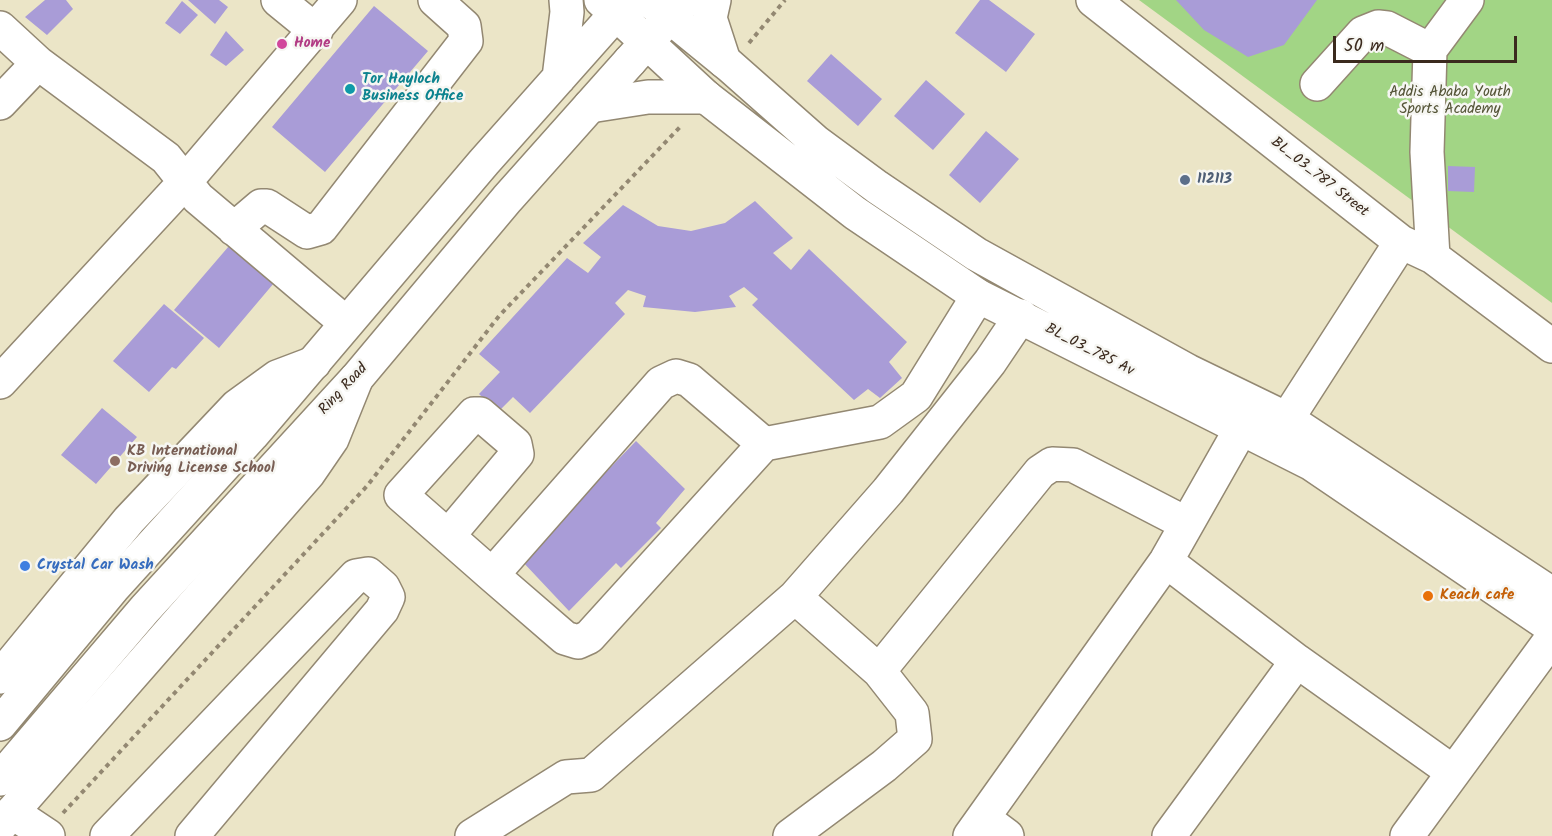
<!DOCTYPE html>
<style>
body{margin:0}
#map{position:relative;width:1552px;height:836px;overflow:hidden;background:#ebe5c7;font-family:Kalam,sans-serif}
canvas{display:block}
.scale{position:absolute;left:1333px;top:36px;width:184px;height:27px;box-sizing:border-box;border:3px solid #3b2a1e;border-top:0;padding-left:8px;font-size:18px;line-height:21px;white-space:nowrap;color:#3b2a1e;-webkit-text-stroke:4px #f6f6f2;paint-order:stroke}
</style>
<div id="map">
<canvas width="1552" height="836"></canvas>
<div class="scale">50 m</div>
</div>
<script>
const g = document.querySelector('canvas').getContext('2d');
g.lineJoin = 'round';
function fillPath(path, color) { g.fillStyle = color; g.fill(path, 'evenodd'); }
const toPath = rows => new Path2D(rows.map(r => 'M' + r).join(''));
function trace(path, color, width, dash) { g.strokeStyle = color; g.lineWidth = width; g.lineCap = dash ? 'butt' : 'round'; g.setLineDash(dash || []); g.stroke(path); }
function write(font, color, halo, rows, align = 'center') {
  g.font = font + ' Kalam,sans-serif'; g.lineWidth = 5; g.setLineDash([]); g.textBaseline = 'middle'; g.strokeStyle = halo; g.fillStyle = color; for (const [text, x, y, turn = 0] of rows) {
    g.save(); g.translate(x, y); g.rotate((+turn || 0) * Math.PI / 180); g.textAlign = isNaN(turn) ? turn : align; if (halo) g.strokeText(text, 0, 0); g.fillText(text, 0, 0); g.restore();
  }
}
fillPath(toPath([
 [1139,0,1552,0,1552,303]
]), '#a2d585');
fillPath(toPath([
 [45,0,66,0,73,9,47,35,25,17],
 [188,0,219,0,228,7,215,24],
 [980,0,989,0,1035,34,1006,72,955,33],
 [1176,0,1317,0,1284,45,1248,57,1204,30],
 [182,1,198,15,180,34,165,23],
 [374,6,428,51,325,172,272,127],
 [226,31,244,50,226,66,210,55],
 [831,54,882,99,858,126,807,81],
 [926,80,965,114,933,150,894,116],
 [986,131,1019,159,980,203,949,175],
 [1448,166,1475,167,1474,192,1448,191],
 [755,201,793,238,773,253,791,270,809,249,907,342,889,362,902,378,880,398,868,389,854,400,752,305,758,299,744,287,729,296,736,307,695,312,643,307,646,296,628,290,615,303,625,314,530,413,513,397,498,412,479,394,500,372,479,354,567,258,588,273,601,257,583,243,623,205,658,226,691,231,725,223],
 [229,246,274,283,219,348,174,310],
 [164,304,204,338,176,369,172,367,149,392,113,361],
 [102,408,137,437,96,484,61,455],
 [636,441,685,489,656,523,661,528,621,568,616,563,569,611,521,560]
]), '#a99cd7');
const minor = toPath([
 [278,0,316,31],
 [1093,0,1401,242,1433,257,1552,346],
 [0,28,38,63,166,158,198,198,346,323],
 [1317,84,1363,33,1378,27,1387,28,1430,50],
 [0,103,38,63],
 [234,229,261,206,267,206,307,232,321,228,466,41,464,26,435,0],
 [1433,257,1427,152,1430,50,1467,0],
 [0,382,184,183,340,0],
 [1287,419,1401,242],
 [448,536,517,454,515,444,480,414,474,414,401,495,492,575,565,638,578,642,589,637,764,444],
 [1166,561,1297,661,1453,772],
 [492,575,661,383,676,376,689,380,764,444,880,422,916,396,978,296],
 [879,671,1040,472,1052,464,1073,465,1187,524],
 [0,677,129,520,237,406,277,377,314,363],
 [12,812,48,836],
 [983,818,1007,836],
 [0,826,308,474,332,439,355,382],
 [107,836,356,576,368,574,383,587,388,597,382,610,192,836],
 [472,836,566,777,591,775,795,597,888,491,990,362,1021,316],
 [790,836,884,766,915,739,912,713,879,671,795,597],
 [970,836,1166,561,1242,427],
 [1169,836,1297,661],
 [1407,836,1552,638]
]);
const major = toPath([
 [601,0,706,97,855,213,978,296,1312,464,1552,627],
 [649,0,730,66,816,142,877,187,976,254,1188,371,1287,419,1552,594],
 [356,379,507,199,630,61]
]);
const highway = toPath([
 [714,0,710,18,724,61],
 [630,61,685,0],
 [559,78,567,12,566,0],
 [590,106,648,97,706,97],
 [0,724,113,588,252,435,484,162,628,0],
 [0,779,145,609,356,379]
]);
trace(minor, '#938872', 36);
trace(major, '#938872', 36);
trace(highway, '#938872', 36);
trace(toPath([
 [749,43,785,0],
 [63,813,367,486,499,316,682,125]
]), '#938872', 4, [4.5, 4.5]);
trace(minor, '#fff', 33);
trace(major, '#fff', 33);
trace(highway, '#fff', 33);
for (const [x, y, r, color] of [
 [282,44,6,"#d1479c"],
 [350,89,6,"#0f9aa8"],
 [1185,180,6,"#5c6f8a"],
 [115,461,6,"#8d6e63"],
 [25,566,6,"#3f7fe0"],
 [1428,596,6,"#e8710a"]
]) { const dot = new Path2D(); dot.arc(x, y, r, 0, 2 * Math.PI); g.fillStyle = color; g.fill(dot); trace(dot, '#f6f6f2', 2); }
write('bold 15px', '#b23c85', '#f6f6f2', [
 ["Home",294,44]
], 'left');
write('bold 15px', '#0d838f', '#f6f6f2', [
 ["Tor Hayloch",362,80],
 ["Business Office",362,97]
], 'left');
write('15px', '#555538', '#f6f6f2', [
 ["Addis Ababa Youth",1450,93],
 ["Sports Academy",1450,110]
]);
write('15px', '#3b2a1e', '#f6f6f2', [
 ["BL_03_787 Street",1319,178,38],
 ["BL_03_785 Av",1089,351,27],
 ["Ring Road",344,390,-47]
]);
write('bold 15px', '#4e5e75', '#f6f6f2', [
 ["112113",1197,180]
], 'left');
write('bold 15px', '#785e54', '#f6f6f2', [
 ["KB International",127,452],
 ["Driving License School",127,469]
], 'left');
write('bold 15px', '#366cbe', '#f6f6f2', [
 ["Crystal Car Wash",37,566]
], 'left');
write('bold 15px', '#c56008', '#f6f6f2', [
 ["Keach cafe",1440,596]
], 'left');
</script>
